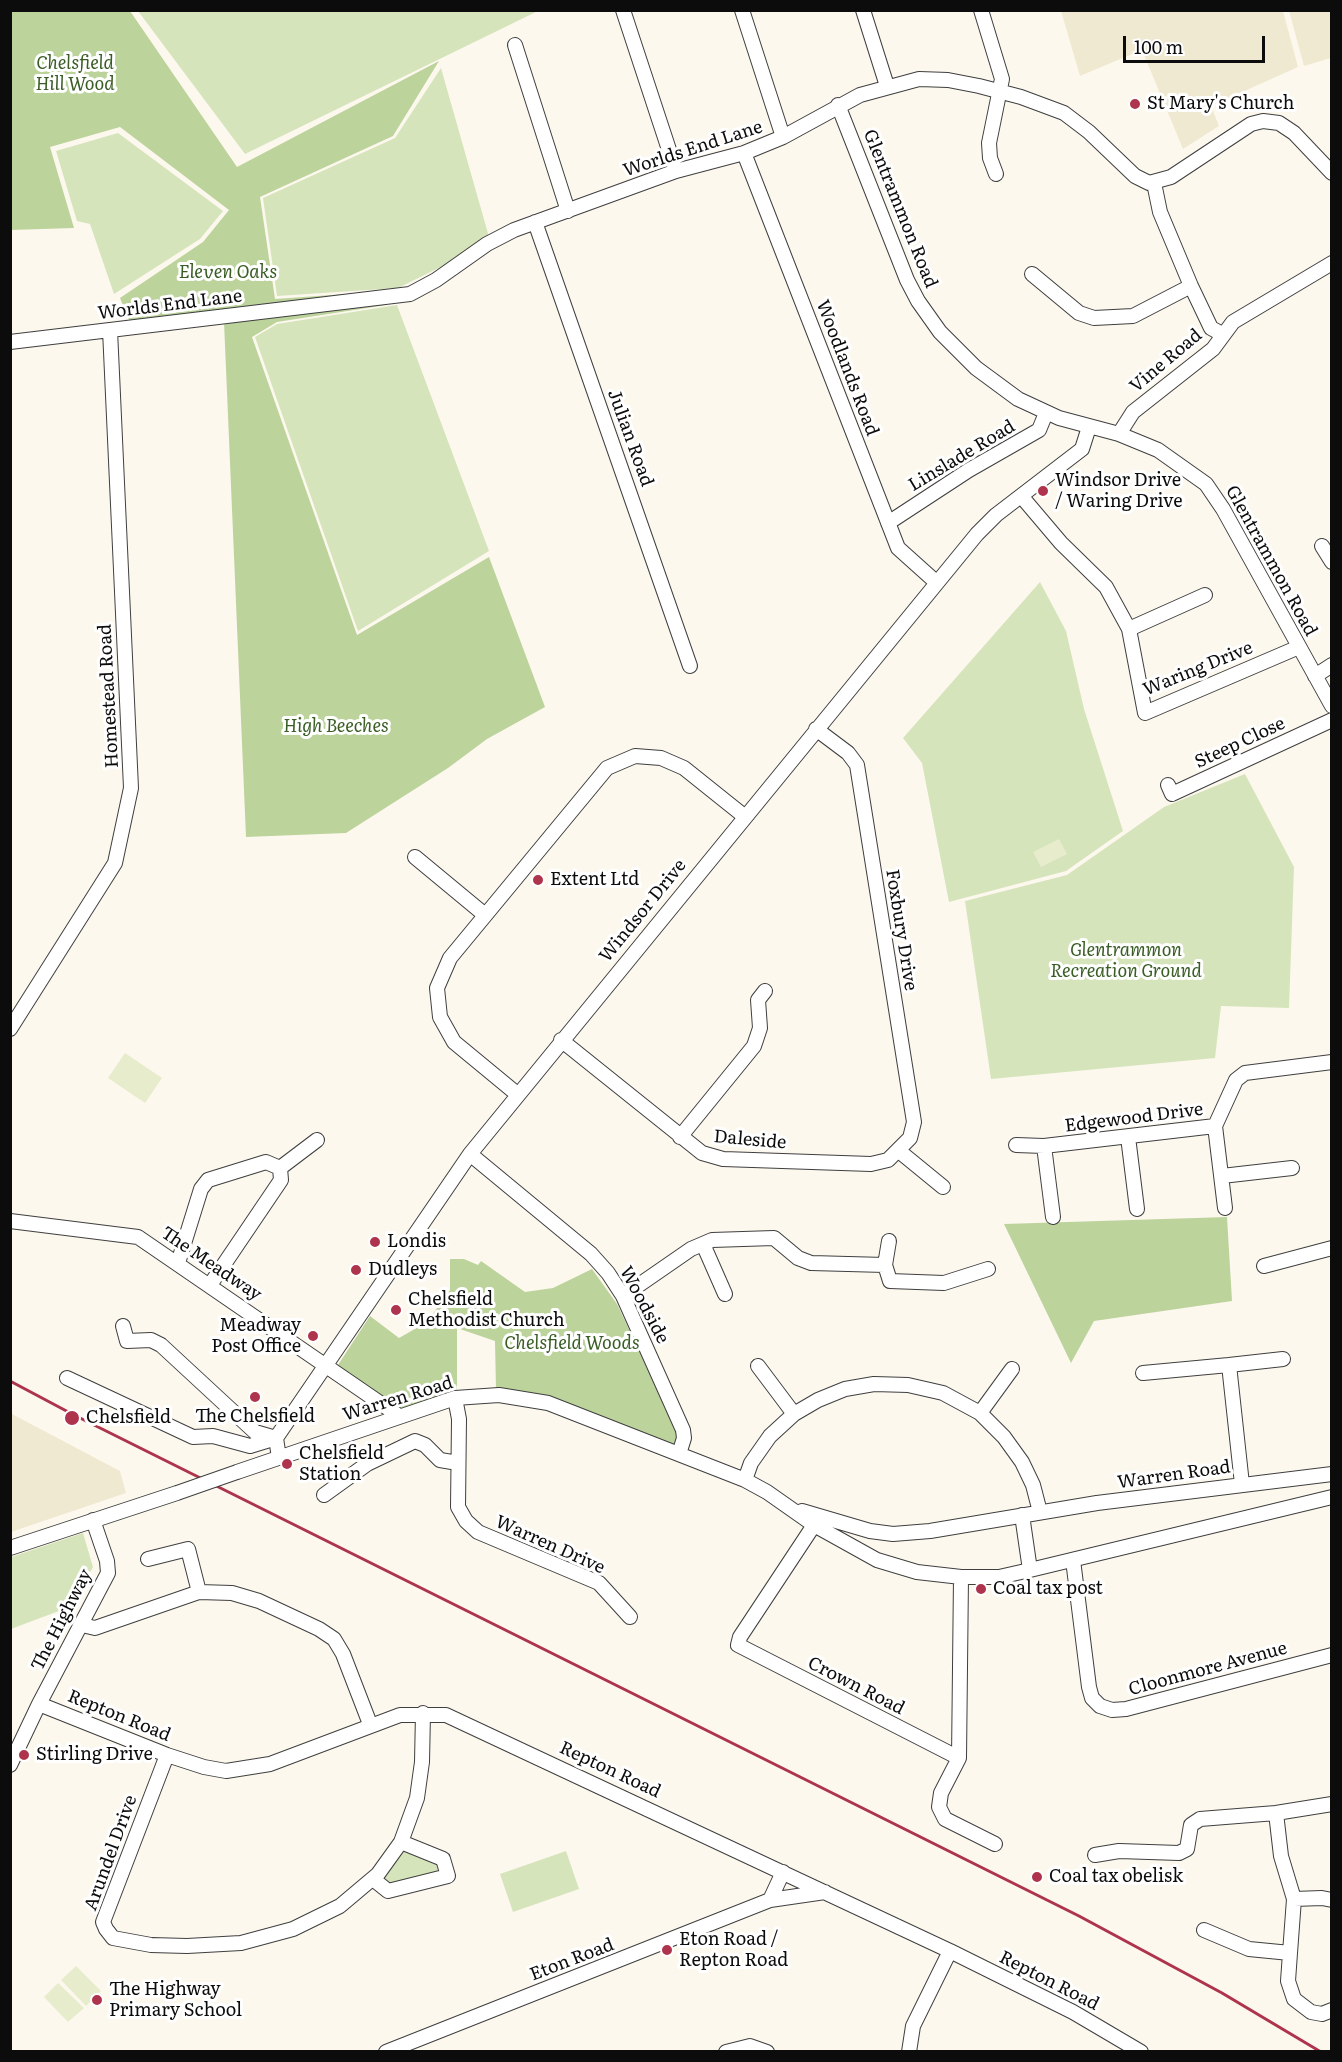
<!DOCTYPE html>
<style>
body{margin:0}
#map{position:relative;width:1342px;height:2062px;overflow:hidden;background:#fdf8ee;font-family:Literata,serif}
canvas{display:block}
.frame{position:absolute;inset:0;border:12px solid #0c0c0c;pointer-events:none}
.scale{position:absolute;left:1123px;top:36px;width:142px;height:27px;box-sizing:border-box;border:3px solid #0c0c0c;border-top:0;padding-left:8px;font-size:18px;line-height:21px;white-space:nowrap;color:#0c0c0c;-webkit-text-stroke:4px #fff;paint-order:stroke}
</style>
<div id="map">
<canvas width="1342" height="2062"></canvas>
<div class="frame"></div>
<div class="scale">100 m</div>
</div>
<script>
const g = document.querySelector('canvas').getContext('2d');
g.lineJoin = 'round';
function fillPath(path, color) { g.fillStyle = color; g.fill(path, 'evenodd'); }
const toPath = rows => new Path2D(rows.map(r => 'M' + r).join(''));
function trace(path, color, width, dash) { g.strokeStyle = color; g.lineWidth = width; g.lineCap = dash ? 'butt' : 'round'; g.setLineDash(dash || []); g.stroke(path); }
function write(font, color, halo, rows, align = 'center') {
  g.font = font + ' Literata,serif'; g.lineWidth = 6; g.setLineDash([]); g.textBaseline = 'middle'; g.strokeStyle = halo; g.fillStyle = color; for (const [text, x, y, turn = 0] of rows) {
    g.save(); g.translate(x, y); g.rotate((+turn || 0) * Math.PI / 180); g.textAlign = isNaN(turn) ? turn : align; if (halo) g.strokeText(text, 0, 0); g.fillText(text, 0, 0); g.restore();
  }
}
fillPath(toPath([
 [1061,11,1283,11,1298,67,1211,106,1219,126,1183,149,1142,50,1080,76],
 [1289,11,1331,11,1331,58,1304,66],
 [10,1413,120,1471,126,1493,11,1532]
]), '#f0e9d1');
fillPath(toPath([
 [138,11,538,11,245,154],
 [441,68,489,237,455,260,398,288,277,296,263,198,395,138],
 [118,133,223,211,200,239,114,294,90,224,77,221,56,151],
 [397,305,489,551,358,631,255,337,277,324],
 [1040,582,1066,631,1084,709,1123,831,1066,871,949,902,922,763,903,738],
 [1245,774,1294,867,1289,1008,1221,1006,1215,1058,991,1079,965,901,1067,875,1164,807],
 [83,1533,93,1567,72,1606,11,1629,11,1557],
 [400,1849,436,1861,444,1871,391,1888,378,1877],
 [566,1851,579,1889,513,1912,500,1874]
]), '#d6e4bb');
fillPath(toPath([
 [10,11,130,11,237,167,439,61,393,136,260,197,275,299,388,291,386,305,277,322,252,337,357,635,489,557,545,707,487,739,448,768,346,833,246,837,224,322,134,332,120,298,203,242,229,210,120,127,50,147,74,228,11,230],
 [1227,1217,1232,1301,1094,1321,1071,1363,1004,1224],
 [450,1259,464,1259,478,1265,481,1261,525,1292,553,1288,592,1269,617,1304,676,1428,677,1437,672,1447,496,1390,495,1341,457,1328,457,1389,397,1411,336,1368,370,1316,399,1338,427,1322,450,1290]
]), '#bdd39c');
fillPath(toPath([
 [1059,839,1067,854,1041,867,1033,852],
 [125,1053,162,1078,145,1103,108,1078],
 [76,1966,101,1991,86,2006,61,1980],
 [58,1983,84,2008,68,2022,44,1997]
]), '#e6eccc');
const minor = toPath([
 [623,10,676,171],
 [742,10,783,137],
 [863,10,887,86],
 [981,10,1002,79,989,143,990,158,996,174],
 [515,45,568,211],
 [838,105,907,280,918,301,940,332,976,368,1018,399,1059,418,1119,434,1158,450,1206,484,1223,509,1332,706],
 [744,153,898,548,937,583],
 [1154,183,1160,212,1191,286,1211,328,1222,334],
 [535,222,690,666],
 [1032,274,1079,313,1094,318,1133,316,1191,286],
 [10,342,410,294,436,280,487,244,514,230,676,171,744,153,783,137,860,95,919,79,948,80,979,86,1021,97,1064,113,1089,132,1135,176,1149,183,1171,177,1251,124,1263,121,1279,123,1294,133,1332,173],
 [1119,434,1133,412,1213,349,1233,322,1332,263],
 [1022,497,1061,543,1106,587,1129,629,1145,713,1299,647],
 [888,523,969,470,1039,430,1046,413],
 [1322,546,1332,562],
 [1129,629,1205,595],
 [1315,676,1332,665],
 [1168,785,1172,794,1332,720],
 [415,857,485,915],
 [10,1029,115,863,131,788,110,330],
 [561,1040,702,1153,723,1159,871,1164,888,1160,910,1138,914,1122,857,765,848,753,816,729],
 [517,1094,454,1042,440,1017,437,988,450,958,607,768,635,756,661,758,684,768,744,816],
 [1215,1126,1225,1208],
 [680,1137,754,1046,760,1028,758,1000,765,991],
 [1128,1137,1137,1209],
 [1016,1145,1044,1146,1215,1126,1236,1080,1245,1073,1332,1062],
 [1044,1146,1053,1217],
 [899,1151,943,1187],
 [470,1154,591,1254,608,1273,623,1296,683,1430,684,1438,679,1454],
 [280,1168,317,1140],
 [1222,1176,1292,1168],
 [10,1221,138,1237,399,1416],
 [889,1241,885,1265,890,1281,944,1283,988,1269],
 [703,1244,725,1294],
 [178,1263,201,1189,208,1180,266,1162,280,1168,281,1180,210,1285],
 [1264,1266,1332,1248],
 [623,1296,691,1249,712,1240,774,1238,798,1258,811,1263,885,1265],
 [123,1326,127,1341,151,1340,161,1345,255,1432,276,1438],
 [758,1366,794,1414],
 [1143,1373,1229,1365],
 [67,1378,193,1437,213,1436,250,1446,276,1438],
 [455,1398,459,1419,458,1507,466,1521,478,1532,599,1583,630,1617],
 [980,1413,1012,1369],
 [279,1458,276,1438,470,1154,977,534,996,515,1082,449,1089,427],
 [237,1472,455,1398,499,1395,548,1403,745,1480,767,1492,814,1525,877,1560,917,1572,961,1577,999,1577,1030,1570,1332,1497],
 [745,1480,751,1463,770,1436,794,1414,818,1400,845,1389,874,1384,908,1385,943,1393,980,1413,1004,1437,1022,1462,1033,1485,1040,1512],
 [1242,1484,1229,1365,1283,1359],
 [324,1495,367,1464,415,1441,425,1445,440,1460,458,1463],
 [802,1511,870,1531,893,1534,930,1531,1097,1503,1332,1474],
 [1022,1515,1030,1570],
 [814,1525,740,1637,738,1645,959,1758],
 [10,1548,177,1493],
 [148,1559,188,1549,199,1592],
 [1073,1560,1089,1687,1092,1698,1100,1706,1112,1710,1126,1709,1332,1655],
 [961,1577,959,1758,941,1793,939,1807,945,1819,995,1844],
 [82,1625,95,1628,199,1592,232,1593,259,1601,319,1629,334,1639,343,1654,370,1724],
 [39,1704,167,1755,204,1767,226,1771,270,1764,400,1715,446,1715,950,1951,1073,2012,1141,2052],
 [167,1755,103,1922,106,1929,113,1938,151,1945,187,1946,241,1943,293,1929,340,1906,378,1874,401,1842,417,1798,422,1762,423,1713],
 [10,1765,39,1704,108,1573,107,1561,93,1520],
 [1276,1813,1332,1804],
 [1095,1855,1119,1851,1179,1853,1187,1849,1191,1825,1200,1819,1276,1813,1281,1856,1294,1899,1290,1953,1249,1949,1204,1930],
 [373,1879,388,1891,448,1876,443,1859,401,1842],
 [1294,1899,1322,1898,1332,1900],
 [770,1900,783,1872],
 [1290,1953,1288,1981,1294,1999,1311,2012,1322,2014,1332,2010],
 [386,2052,770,1900,825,1892],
 [726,2052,750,2046,767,2052],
 [909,2052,913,2026,950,1951]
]);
trace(minor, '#3f3f3f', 16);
trace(minor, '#fff', 14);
trace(toPath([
 [10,1381,74,1415,1079,1916,1222,1993,1321,2052]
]), '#ad344c', 3);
const minorBridge = toPath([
 [177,1493,237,1472]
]);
trace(minorBridge, '#3f3f3f', 16, []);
trace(minorBridge, '#fff', 14);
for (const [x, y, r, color] of [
 [1135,104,6,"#ad344c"],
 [1043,491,6,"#ad344c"],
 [538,880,6,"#ad344c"],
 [375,1242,6,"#ad344c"],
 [356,1270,6,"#ad344c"],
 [396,1310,6,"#ad344c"],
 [313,1336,6,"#ad344c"],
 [255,1397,6,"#ad344c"],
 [72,1418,8,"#ad344c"],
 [287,1464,6,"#ad344c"],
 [981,1589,6,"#ad344c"],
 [24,1755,6,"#ad344c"],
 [1037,1877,6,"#ad344c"],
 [667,1950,6,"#ad344c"],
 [97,2000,6,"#ad344c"]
]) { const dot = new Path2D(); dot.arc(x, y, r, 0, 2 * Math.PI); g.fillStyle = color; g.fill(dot); trace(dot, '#fff', 2); }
write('italic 18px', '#395d24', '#fff', [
 ["Chelsfield",75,64],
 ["Hill Wood",75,85],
 ["Eleven Oaks",228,273],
 ["High Beeches",336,727],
 ["Glentrammon",1126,951],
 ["Recreation Ground",1126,972],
 ["Chelsfield Woods",572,1344]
]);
write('18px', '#0c0c0c', '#fff', [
 ["St Mary's Church",1147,104],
 ["Windsor Drive",1055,481],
 ["/ Waring Drive",1055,502],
 ["Extent Ltd",550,880],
 ["Londis",387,1242],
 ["Dudleys",368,1270],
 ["Chelsfield",408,1300],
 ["Methodist Church",408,1321],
 ["Meadway",301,1326,"right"],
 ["Post Office",301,1347,"right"],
 ["The Chelsfield",255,1417,"center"],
 ["Chelsfield",86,1418],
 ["Chelsfield",299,1454],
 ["Station",299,1475],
 ["Coal tax post",993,1589],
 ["Stirling Drive",36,1755],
 ["Coal tax obelisk",1049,1877],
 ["Eton Road /",679,1940],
 ["Repton Road",679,1961],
 ["The Highway",109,1990],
 ["Primary School",109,2011]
], 'left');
write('18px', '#0c0c0c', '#fff', [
 ["Worlds End Lane",693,149,-18],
 ["Glentrammon Road",900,209,68],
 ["Worlds End Lane",170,305,-7],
 ["Vine Road",1166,361,-40],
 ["Woodlands Road",847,368,69],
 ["Julian Road",630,438,70],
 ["Linslade Road",962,456,-31],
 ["Glentrammon Road",1271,561,61],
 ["Waring Drive",1198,669,-22],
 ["Homestead Road",109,696,-93],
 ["Steep Close",1240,743,-25],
 ["Windsor Drive",643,911,-51],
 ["Foxbury Drive",901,930,81],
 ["Edgewood Drive",1134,1118,-7],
 ["Daleside",750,1140,5],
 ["The Meadway",211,1264,34],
 ["Woodside",644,1305,62],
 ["Warren Road",398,1399,-17],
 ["Warren Road",1174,1475,-8],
 ["Warren Drive",550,1545,24],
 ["The Highway",62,1620,-63],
 ["Cloonmore Avenue",1208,1669,-15],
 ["Crown Road",856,1686,27],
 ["Repton Road",119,1716,22],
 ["Repton Road",610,1770,25],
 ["Arundel Drive",111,1853,-70],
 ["Eton Road",572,1960,-21],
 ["Repton Road",1049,1981,27]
]);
</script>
